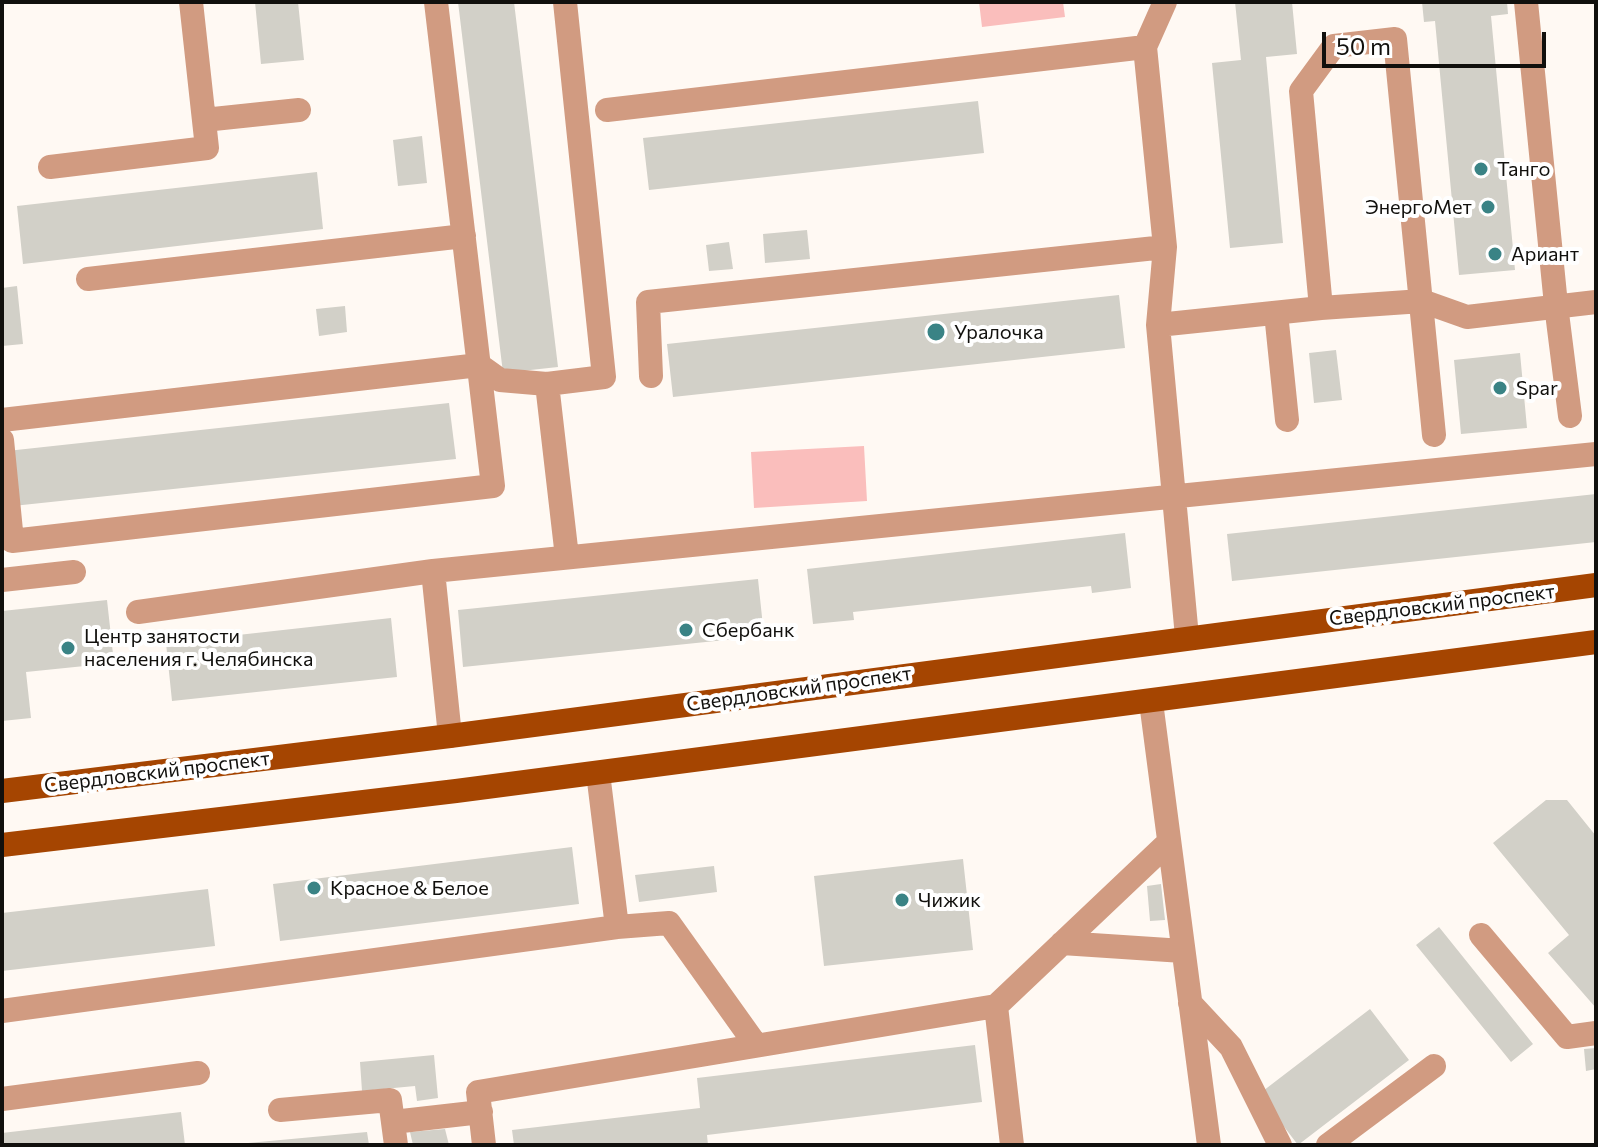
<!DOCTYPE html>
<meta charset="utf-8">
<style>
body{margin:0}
#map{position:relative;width:1598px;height:1147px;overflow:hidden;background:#fff9f3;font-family:Commissioner,sans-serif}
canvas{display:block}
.frame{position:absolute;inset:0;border:4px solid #11100d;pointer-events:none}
.scale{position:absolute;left:1322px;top:32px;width:224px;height:36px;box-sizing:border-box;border:4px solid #11100d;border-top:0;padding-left:10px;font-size:24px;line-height:28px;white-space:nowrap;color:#11100d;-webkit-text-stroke:6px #fff;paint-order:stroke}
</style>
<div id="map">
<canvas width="1598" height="1147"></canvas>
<div class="frame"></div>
<div class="scale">50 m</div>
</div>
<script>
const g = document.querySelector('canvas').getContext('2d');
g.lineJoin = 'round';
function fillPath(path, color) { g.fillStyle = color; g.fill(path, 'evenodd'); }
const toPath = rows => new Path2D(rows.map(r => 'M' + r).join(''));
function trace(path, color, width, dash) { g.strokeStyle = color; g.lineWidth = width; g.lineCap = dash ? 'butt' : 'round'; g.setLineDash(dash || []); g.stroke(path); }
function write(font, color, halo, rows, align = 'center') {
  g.font = font + ' Commissioner,sans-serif'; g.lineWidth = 8; g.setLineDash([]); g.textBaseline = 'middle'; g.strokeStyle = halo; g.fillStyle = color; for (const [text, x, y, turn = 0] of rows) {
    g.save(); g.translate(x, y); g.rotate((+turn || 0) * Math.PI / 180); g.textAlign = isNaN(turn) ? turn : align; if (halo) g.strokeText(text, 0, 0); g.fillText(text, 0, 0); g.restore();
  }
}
fillPath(toPath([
 [979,2,1063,2,1065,17,982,27],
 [864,446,867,501,754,508,751,452]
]), '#fabebc');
fillPath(toPath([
 [255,2,298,2,304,60,261,64],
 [458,2,514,2,558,367,503,373],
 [1235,2,1292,2,1297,54,1266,57,1283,243,1230,248,1212,63,1241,60],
 [1422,2,1507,2,1508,14,1491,16,1515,270,1459,275,1435,21,1424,22],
 [978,101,984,153,649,190,643,138],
 [422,136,427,183,398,186,393,140],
 [317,172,323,229,23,264,17,206],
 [807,230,810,259,765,263,763,234],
 [729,242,733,269,709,271,706,245],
 [17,286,23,344,2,346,2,288],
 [1119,295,1125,348,673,397,667,344],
 [345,306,347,332,319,336,316,309],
 [1336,350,1342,400,1314,403,1309,353],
 [1520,353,1527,428,1461,434,1454,360],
 [449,403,456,459,13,506,7,451],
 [1596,494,1596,542,1232,581,1227,534],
 [1125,533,1131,588,1092,593,1091,586,853,612,854,620,813,624,807,569],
 [758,579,764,636,463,667,458,610],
 [107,600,114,663,26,672,31,718,2,721,2,611],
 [391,618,397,677,172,701,166,643],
 [1546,800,1567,800,1596,836,1596,1008,1548,953,1569,935,1493,843],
 [572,847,579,904,280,941,273,884],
 [963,859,973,950,824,966,814,876],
 [714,866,717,892,639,902,635,875],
 [1161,884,1165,920,1150,921,1147,886],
 [208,889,215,946,2,971,2,913],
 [1439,927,1533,1044,1511,1062,1416,945],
 [1370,1009,1409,1060,1298,1145,1259,1094],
 [975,1045,982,1102,707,1135,708,1145,514,1145,512,1130,700,1108,697,1078],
 [1596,1048,1596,1069,1586,1071,1584,1049],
 [434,1055,438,1098,417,1101,415,1086,362,1091,360,1062],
 [181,1112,185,1145,2,1145,2,1133],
 [445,1129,449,1145,413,1145,410,1132],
 [367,1132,369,1145,248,1145,248,1143]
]), '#d2d0c8');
trace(toPath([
 [565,2,604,377,547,384,567,557],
 [1165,2,1145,47,1165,247,1158,325,1187,637],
 [1526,2,1556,305,1570,416],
 [607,110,1145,47],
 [204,120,299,110],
 [50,167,207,148,191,2],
 [88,279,464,236],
 [1321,308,1301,91,1334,46,1395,39,1434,435],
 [1276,313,1287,420],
 [1158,325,1321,308,1422,301,1467,317,1596,302],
 [651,376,648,302,1165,247],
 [2,420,479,365,500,380,547,384],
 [2,440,12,541,493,486,436,2],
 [433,571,450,736],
 [2,580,74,572],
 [138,612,433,571,1596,454],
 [1151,702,1209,1145],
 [598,773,617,927],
 [1481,935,1567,1037,1596,1033],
 [1062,943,1183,951],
 [1190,1003,1231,1047,1280,1145],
 [2,1011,617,927,669,923,756,1045],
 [2,1099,198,1073],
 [280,1110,390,1100,396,1145],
 [393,1122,481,1112],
 [484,1145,478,1092,996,1006],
 [1012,1145,996,1006,1169,842],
 [1328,1145,1434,1066]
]), '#d19b81', 24);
trace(toPath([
 [2,791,450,736,1596,585],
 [2,845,456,791,1596,642]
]), '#a54501', 24);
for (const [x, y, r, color] of [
 [1481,169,8,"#3a8385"],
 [1488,207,8,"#3a8385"],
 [1495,254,8,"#3a8385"],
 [936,332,10,"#3a8385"],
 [1500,388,8,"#3a8385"],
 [686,630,8,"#3a8385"],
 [68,648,8,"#3a8385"],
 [314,888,8,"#3a8385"],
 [902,900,8,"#3a8385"]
]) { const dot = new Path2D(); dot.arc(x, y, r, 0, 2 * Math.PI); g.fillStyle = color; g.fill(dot); trace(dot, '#fff', 3); }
write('20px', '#11100d', '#fff', [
 ["Танго",1497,169],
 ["ЭнергоMет",1472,207,"right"],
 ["Ариант",1511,254],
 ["Уралочка",954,332],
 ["Spar",1516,388],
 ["Сбербанк",702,630],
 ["Центр занятости",84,636],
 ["населения г. Челябинска",84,659],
 ["Красное & Белое",330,888],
 ["Чижик",918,900]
], 'left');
write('20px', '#11100d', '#fff', [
 ["Свердловский проспект",1442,605,-7],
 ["Свердловский проспект",799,689,-8],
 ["Свердловский проспект",157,772,-7]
]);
</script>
